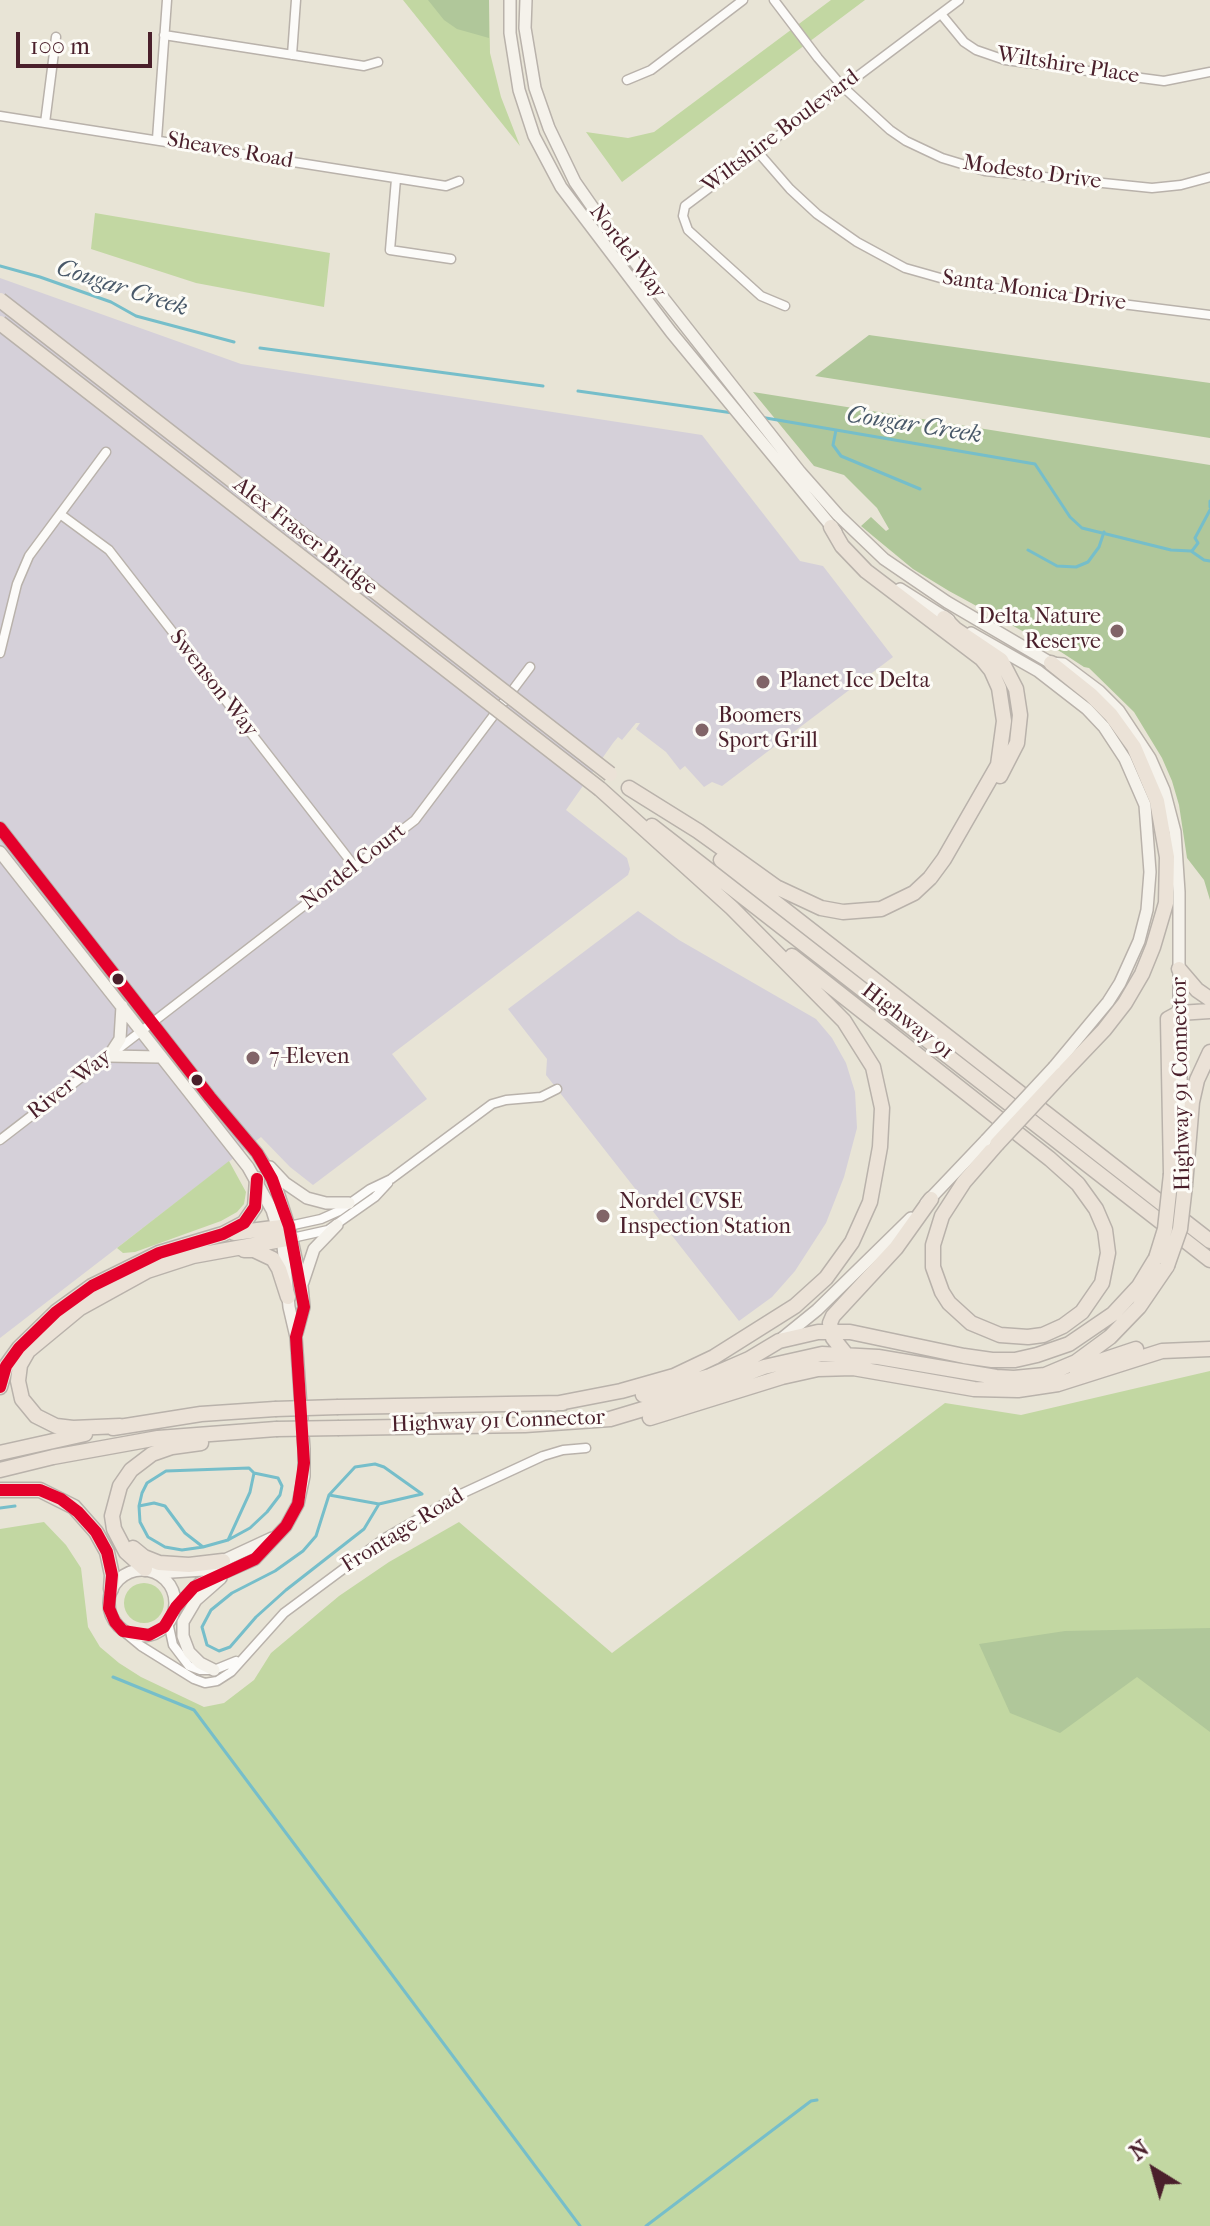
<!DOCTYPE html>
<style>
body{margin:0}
#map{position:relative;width:1210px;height:2226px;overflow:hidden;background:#e8e4d6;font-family:"IM FELL French Canon",serif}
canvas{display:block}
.north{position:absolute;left:1114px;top:2130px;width:80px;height:80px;-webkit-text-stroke:6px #fdfcf7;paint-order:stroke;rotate:323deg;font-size:22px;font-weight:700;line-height:32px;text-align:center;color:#4a1f2b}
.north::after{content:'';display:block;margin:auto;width:28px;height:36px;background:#4a1f2b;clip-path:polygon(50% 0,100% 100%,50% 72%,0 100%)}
.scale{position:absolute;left:16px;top:32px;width:136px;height:36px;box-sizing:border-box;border:4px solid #4a1f2b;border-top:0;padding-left:10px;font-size:24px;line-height:28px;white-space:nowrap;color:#4a1f2b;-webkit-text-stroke:6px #fdfcf7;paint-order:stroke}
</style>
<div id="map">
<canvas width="1210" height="2226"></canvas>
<div class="north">N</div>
<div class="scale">100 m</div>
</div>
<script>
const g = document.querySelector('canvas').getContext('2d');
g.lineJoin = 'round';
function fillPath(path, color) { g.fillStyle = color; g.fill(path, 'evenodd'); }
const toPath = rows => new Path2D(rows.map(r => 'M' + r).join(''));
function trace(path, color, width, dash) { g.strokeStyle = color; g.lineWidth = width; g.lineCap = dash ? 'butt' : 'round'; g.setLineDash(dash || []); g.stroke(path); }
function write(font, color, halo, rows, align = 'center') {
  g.font = font + ' "IM FELL French Canon",serif'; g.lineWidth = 6; g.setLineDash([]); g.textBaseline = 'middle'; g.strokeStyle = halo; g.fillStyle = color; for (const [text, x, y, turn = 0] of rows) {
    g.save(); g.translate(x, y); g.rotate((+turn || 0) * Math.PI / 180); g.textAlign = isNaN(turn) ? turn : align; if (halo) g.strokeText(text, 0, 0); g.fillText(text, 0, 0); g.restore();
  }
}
fillPath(toPath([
 [0,278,241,364,702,435,800,561,823,566,893,657,722,786,712,782,704,787,685,766,680,770,666,752,636,729,640,723,636,723,622,740,618,737,613,743,566,810,627,858,630,869,628,875,392,1054,427,1099,313,1185,290,1167,261,1137,0,1338],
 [638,911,679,940,816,1019,832,1038,846,1063,855,1092,857,1128,844,1177,826,1223,795,1271,772,1297,739,1321,546,1075,547,1059,508,1009]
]), '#d5d0d9');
fillPath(toPath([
 [403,0,489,0,490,53,501,97,520,146],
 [831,0,865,0,622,182,586,132,628,138,654,132],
 [95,213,330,253,324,307,196,283,91,249],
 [229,1161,246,1192,244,1204,237,1212,221,1221,135,1252,123,1253,117,1248],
 [1210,1371,1210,2226,0,2226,0,1529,44,1522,66,1545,81,1568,88,1627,100,1647,119,1663,141,1677,204,1707,224,1703,254,1680,271,1653,339,1596,389,1562,459,1522,612,1653,945,1403,1021,1415],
 '124 1603a20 20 0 1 1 40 0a20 20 0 1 1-40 0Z'
]), '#c2d7a2');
fillPath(toPath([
 [428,0,489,0,489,38,457,29,444,20],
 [869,335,1210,383,1210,438,815,376],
 [753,392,1210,465,1210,900,1204,880,1187,858,1179,805,1172,781,1162,758,1134,712,1089,668,1084,667,1061,652,949,591,913,569,879,541,861,526,871,517,886,531,889,529,877,508,844,475,814,466],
 [1210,1628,1210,1732,1137,1677,1060,1733,1010,1713,979,1644,1065,1631]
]), '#b0c79a');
trace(toPath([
 [0,266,40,277,111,302,136,316,234,342],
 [260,348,543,386],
 [578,391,733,413],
 [760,417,1035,464,1070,517,1082,528,1171,550,1191,551,1204,560,1210,561],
 [836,430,833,445,841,456,920,489],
 [1210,501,1210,507],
 [1028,550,1057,566,1076,567,1088,562,1099,547,1104,532],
 [1192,551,1198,543,1195,538,1210,510],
 [329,1495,379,1504,422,1494],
 [379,1504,364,1529,286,1590,256,1617,230,1647,219,1651,207,1645,202,1627,211,1610,232,1593,275,1571,303,1551,316,1536,329,1495,355,1467,375,1464,384,1467,422,1494],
 [139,1506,154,1503,165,1506,185,1533,203,1547],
 [0,1508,15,1506],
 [228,1540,250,1492,254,1473,249,1468,166,1471,147,1483,142,1493,139,1506,140,1522,148,1537,165,1547,182,1550,203,1547,228,1540,250,1528,267,1512,280,1495,282,1486,278,1478,254,1473],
 [113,1677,194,1710,580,2226],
 [646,2226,811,2101,817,2100]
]), '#76beca', 3);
const street = toPath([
 [774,0,818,58,842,86,890,130,906,141,942,158,985,171,1152,188,1181,185,1210,177],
 [941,14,964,42,976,50,1005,60,1164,81,1210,72],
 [164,35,364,66,378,62],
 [292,55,296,0],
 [627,80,651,70,743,0],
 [0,116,446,186,459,181],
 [45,123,56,37],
 [157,139,167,0],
 [757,151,790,189,817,214,857,242,905,268,951,281,986,287,1210,315],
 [396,179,390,250,451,259],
 [785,306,761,296,688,230,683,216,685,206,959,0],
 [60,514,109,550,355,867],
 [0,653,17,584,29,556,106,452],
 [0,1140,415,820,530,667],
 [289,1226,321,1219,339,1211,370,1189,391,1179,492,1104,506,1100,541,1097,557,1089],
 [292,1238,328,1230,375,1197,388,1183],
 [168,1622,173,1645,189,1666,200,1670,214,1670,236,1661],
 [123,1631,141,1646,194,1679,205,1683,217,1681,231,1672,284,1613,385,1538,461,1494,543,1456,563,1450,586,1448]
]);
const secondary = toPath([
 [510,0,510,33,519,90,534,136,561,187,671,332,836,532],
 [526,0,525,28,535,88,549,128,575,182,598,215,800,472,838,515,884,559,947,602,1051,663,1063,664,1099,691,1119,711,1150,758,1164,790,1175,832,1179,892,1179,1013,1183,1139],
 [900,589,949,620],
 [971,633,1038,671,1087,709,1104,727,1125,759,1145,805,1150,872,1147,910,1139,941,1120,983,1108,1002,1054,1067],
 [0,828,210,1097,257,1153,267,1169,277,1189,289,1226,302,1286,304,1307,297,1333],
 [0,852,248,1167,272,1210,283,1246,289,1307,296,1337,304,1449,304,1476,298,1504,286,1526,255,1559,200,1583,176,1607],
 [109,1056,120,1039,122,1006],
 [109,1056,160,1057],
 [270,1167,285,1183,307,1198,326,1203,349,1203],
 [926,1203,986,1140],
 [303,1282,314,1249,337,1225],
 [780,1340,817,1310,911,1218],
 '109 1603a33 33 0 1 1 66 0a33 33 0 1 1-66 0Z',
 [157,1573,203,1570,272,1538],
 [214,1670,200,1663,189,1652,183,1636,183,1622,196,1600,221,1578]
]);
const highway = toPath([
 [944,618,955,629,1001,660,1016,689,1020,715,1017,743,1000,776],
 [1051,663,1091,695,1111,715,1134,747,1157,801,1167,857,1166,903,1153,947,1142,974,1125,1003,1104,1030,1062,1074],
 [629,788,698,831,776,887,821,908,843,912,881,909,914,893,930,878,944,859,998,765,1004,721,999,688,991,670,982,659,866,571,842,546,831,527],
 [652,826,1210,1260],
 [721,860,1210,1241],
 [792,956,1050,1159,1078,1184,1096,1209,1105,1230,1108,1253,1102,1283,1082,1312,1063,1326,1043,1335,1028,1337,1000,1335,971,1323,949,1303,942,1292,933,1267,933,1245,942,1216,964,1182,997,1144],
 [1179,969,1197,990,1210,999],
 [1171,1174,1168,1019,1179,1013,1210,1011],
 [1185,1185,1192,1102,1197,1080,1210,1052],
 [234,1233,289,1226],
 [244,1250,254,1250,273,1259,279,1269,288,1297],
 [845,1353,833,1338,830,1323,833,1316,896,1248,931,1199],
 [1076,1369,1136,1349],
 [0,1387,6,1366,19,1348,56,1312,92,1286,159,1253,223,1234,244,1223,255,1207,257,1179],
 [643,1395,710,1376,749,1359,779,1341,818,1332,850,1332,964,1356,992,1360,1015,1360,1037,1355,1069,1344,1113,1314,1139,1286,1156,1258],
 [554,1404,621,1391,674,1376,714,1357,795,1306,826,1278,852,1242,870,1202,880,1147,882,1108,873,1067,844,1021,732,908,600,789],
 [338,1407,563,1403],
 [650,1418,782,1377,818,1369,853,1368,974,1389,1018,1390,1058,1384,1162,1351,1210,1349],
 [120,1426,73,1428,56,1426,36,1416,22,1399,18,1381,20,1365,28,1351,80,1308,147,1271,193,1256,292,1238],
 [113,1428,201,1414,275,1409],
 [339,1428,525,1425,610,1419,690,1395,764,1367,822,1354,878,1357,996,1377,1014,1378,1045,1375,1076,1362,1110,1337,1139,1307,1167,1266],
 [0,1453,85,1434],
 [0,1470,53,1457,158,1438,276,1429],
 [0,1490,40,1490,74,1507,96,1532,107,1552,112,1575,111,1589],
 [133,1548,144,1557,159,1563,189,1565,223,1561],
 [145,1569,126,1552,114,1529,112,1516,120,1486,131,1470,152,1454,172,1447,201,1443]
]);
trace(street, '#b9b2ab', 11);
trace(secondary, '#b9b2ab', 14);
trace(highway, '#b9b2ab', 17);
trace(street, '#fcfbf9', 8);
trace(secondary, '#f5f2eb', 11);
trace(highway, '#ebe2d7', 14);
const secondaryBridge = toPath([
 [986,1140,1054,1067]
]);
const highwayBridge = toPath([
 [0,300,610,774],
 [0,323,600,789],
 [997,1144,1062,1074],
 [1156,1258,1165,1229,1171,1174],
 [1167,1266,1180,1229,1185,1185],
 [275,1409,338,1407],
 [276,1429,339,1428]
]);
trace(secondaryBridge, '#b9b2ab', 14, []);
trace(highwayBridge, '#b9b2ab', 17, []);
trace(secondaryBridge, '#f5f2eb', 11);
trace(highwayBridge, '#ebe2d7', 14);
trace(toPath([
 [0,828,210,1097,257,1153,272,1179,289,1226,304,1307,296,1337,304,1463,298,1504,286,1526,255,1559,194,1587,176,1607,164,1627,149,1635,123,1631,115,1622,109,1608,112,1575,107,1552,96,1532,78,1512,61,1499,40,1490,0,1490],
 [0,1387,6,1366,19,1348,56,1312,92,1286,159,1253,223,1234,244,1223,255,1207,257,1179]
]), '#e4002b', 12);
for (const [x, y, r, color] of [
 [1117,631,8,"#816467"],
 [763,682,8,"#816467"],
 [702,730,8,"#816467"],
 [118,979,7,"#4a1f2b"],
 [253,1058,8,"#816467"],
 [197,1080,7,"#4a1f2b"],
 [603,1216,8,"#816467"]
]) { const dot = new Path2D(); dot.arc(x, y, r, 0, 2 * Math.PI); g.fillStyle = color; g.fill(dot); trace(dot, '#fdfcf7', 3); }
write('22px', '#4a1f2b', '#fdfcf7', [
 ["Wiltshire Place",1068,66,9],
 ["Wiltshire Boulevard",781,132,-37],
 ["Sheaves Road",230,151,10],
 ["Modesto Drive",1032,173,8],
 ["Nordel Way",627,252,53],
 ["Santa Monica Drive",1034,291,8],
 ["Alex Fraser Bridge",305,537,38],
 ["Swenson Way",213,684,52],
 ["Nordel Court",354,867,-38],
 ["Highway 91",907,1022,38],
 ["Highway 91 Connector",1182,1084,-91],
 ["River Way",70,1085,-38],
 ["Highway 91 Connector",498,1422,-2],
 ["Frontage Road",403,1531,-32]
]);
write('22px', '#4a1f2b', '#fdfcf7', [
 ["Delta Nature",1101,618,"right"],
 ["Reserve",1101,643,"right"],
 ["Planet Ice Delta",779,682],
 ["Boomers",718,717],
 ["Sport Grill",718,742],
 ["7-Eleven",269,1058],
 ["Nordel CVSE",619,1203],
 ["Inspection Station",619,1228]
], 'left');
write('italic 24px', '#485869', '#fdfcf7', [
 ["Cougar Creek",122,289,18],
 ["Cougar Creek",914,426,9]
]);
</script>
